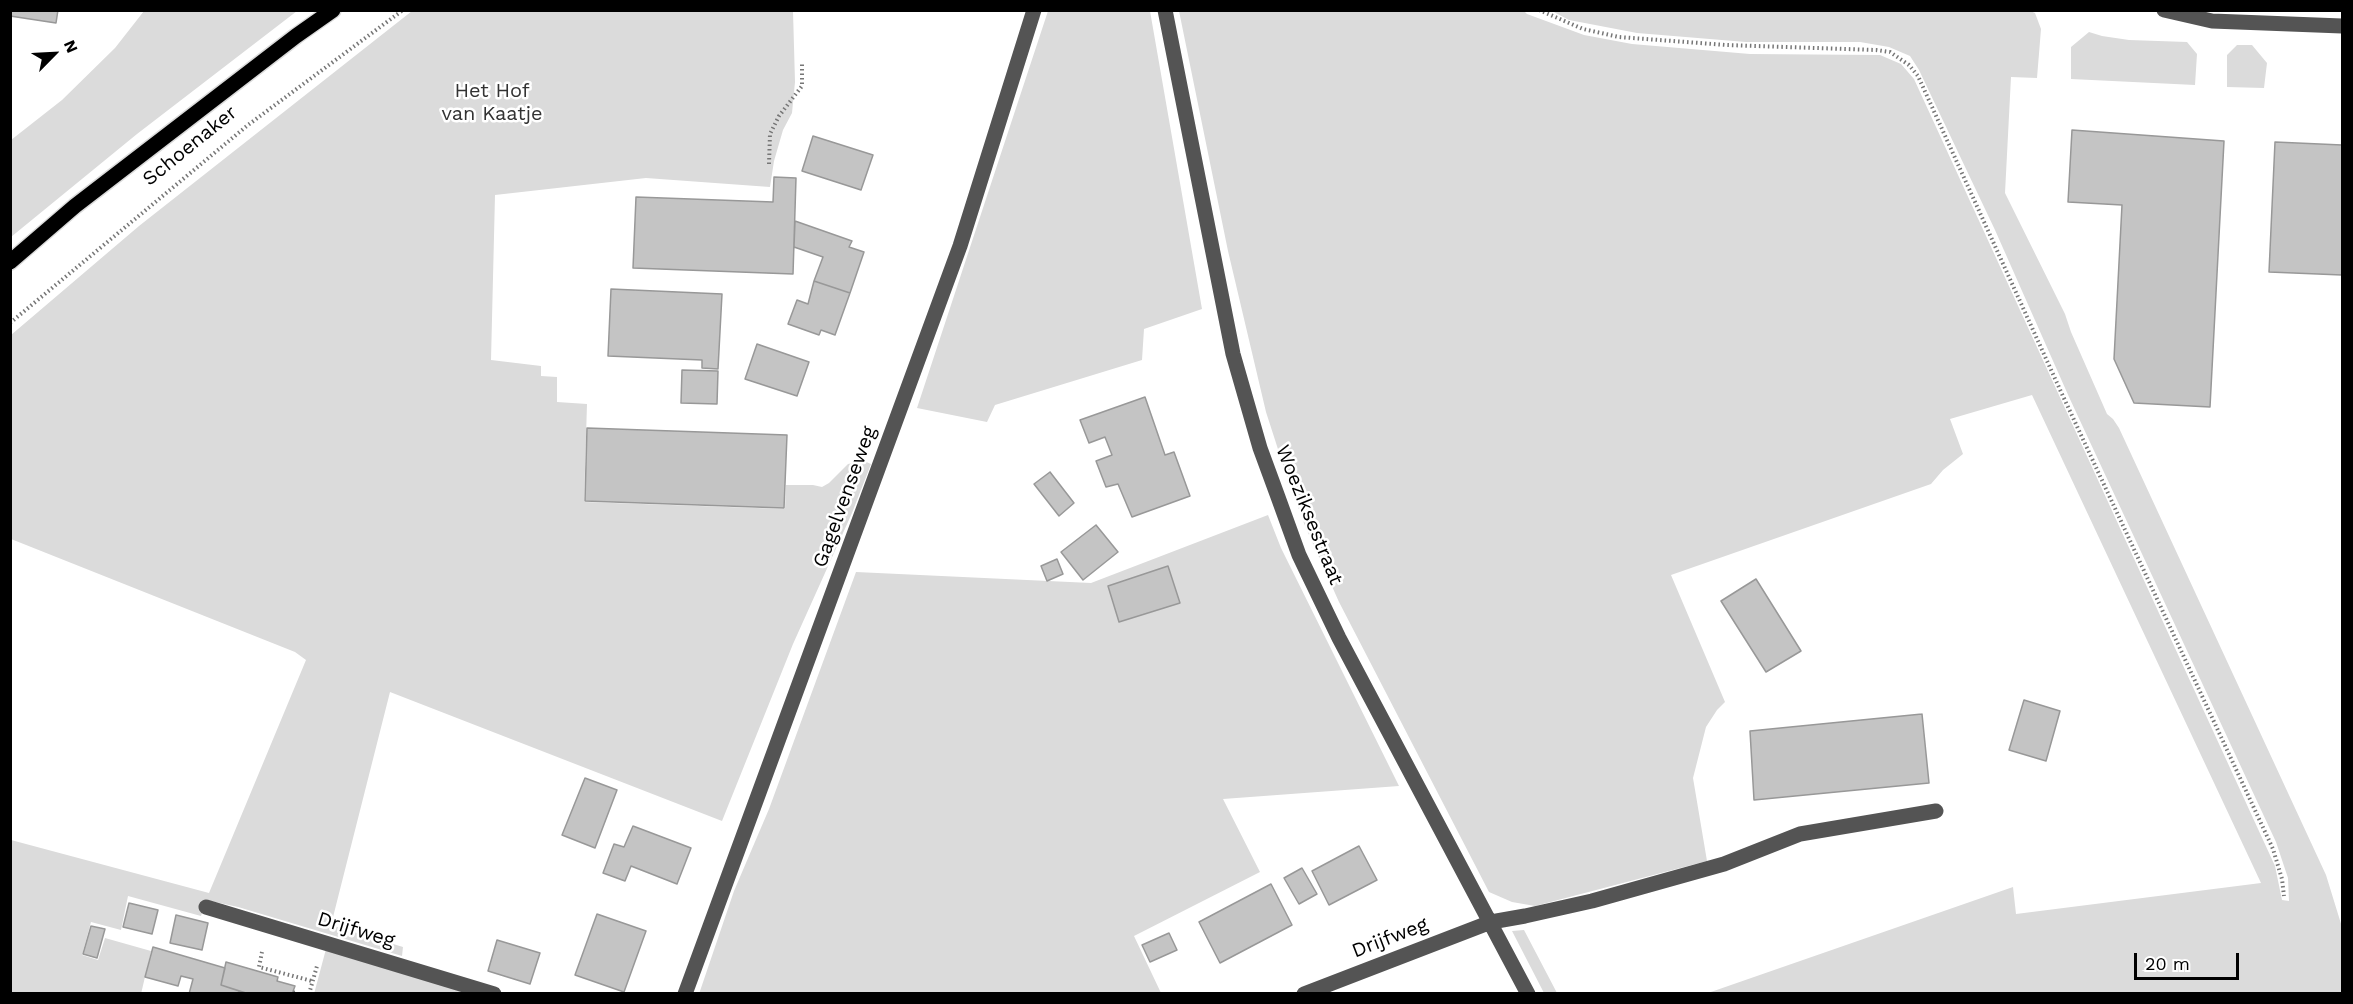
<!DOCTYPE html>
<style>
body{margin:0}
#map{position:relative;width:2353px;height:1004px;overflow:hidden;background:#fff;font-family:"Work Sans",sans-serif}
canvas{display:block}
.frame{position:absolute;inset:0;border:12px solid #000;pointer-events:none}
.north{position:absolute;left:24px;top:24px;width:60px;height:60px;-webkit-text-stroke:4px #fff;paint-order:stroke;rotate:66deg;font-size:16px;font-weight:700;line-height:24px;text-align:center;color:#000}
.north::after{content:'';display:block;margin:auto;width:21px;height:27px;background:#000;clip-path:polygon(50% 0,100% 100%,50% 72%,0 100%)}
.scale{position:absolute;left:2134px;top:953px;width:105px;height:27px;box-sizing:border-box;border:3px solid #000;border-top:0;padding-left:8px;font-size:18px;line-height:21px;white-space:nowrap;color:#000;-webkit-text-stroke:4px #fff;paint-order:stroke}
</style>
<div id="map">
<canvas width="2353" height="1004"></canvas>
<div class="frame"></div>
<div class="north">N</div>
<div class="scale">20 m</div>
</div>
<script>
const g = document.querySelector('canvas').getContext('2d');
g.lineJoin = 'round';
function fillPath(path, color) { g.fillStyle = color; g.fill(path, 'evenodd'); }
const toPath = rows => new Path2D(rows.map(r => 'M' + r).join(''));
function trace(path, color, width, dash) { g.strokeStyle = color; g.lineWidth = width; g.lineCap = dash ? 'butt' : 'round'; g.setLineDash(dash || []); g.stroke(path); }
function write(font, color, halo, rows, align = 'center') {
  g.font = font + ' "Work Sans",sans-serif'; g.lineWidth = 5; g.setLineDash([]); g.textBaseline = 'middle'; g.strokeStyle = halo; g.fillStyle = color; for (const [text, x, y, turn = 0] of rows) {
    g.save(); g.translate(x, y); g.rotate((+turn || 0) * Math.PI / 180); g.textAlign = isNaN(turn) ? turn : align; if (halo) g.strokeText(text, 0, 0); g.fillText(text, 0, 0); g.restore();
  }
}
fillPath(toPath([
 [2028,10,2035,13,2041,29,2037,78,2011,77,2005,193,2065,314,2071,332,2107,414,2113,419,2119,428,2326,875,2342,927,2342,993,1708,993,2013,887,2016,914,2261,883,2032,395,1950,419,1963,454,1943,470,1931,484,1671,575,1725,702,1717,710,1706,727,1693,778,1707,861,1535,906,1512,902,1489,892,1339,602,1305,526,1286,474,1266,412,1228,251,1179,11,1524,11,1527,14,1584,35,1632,44,1750,54,1880,55,1901,64,1914,79,2275,866,2282,900,2289,901,2288,878,2276,842,2069,397,1995,230,1919,70,1910,56,1889,47,1860,42,1746,42,1637,33,1569,20,1552,11],
 [144,11,297,11,137,134,11,237,11,140,62,100,115,48],
 [412,11,793,11,795,82,792,113,783,130,774,161,770,187,646,178,495,195,491,360,541,366,541,376,557,377,557,402,587,404,584,502,785,509,786,485,813,485,822,487,829,483,848,464,864,461,871,464,852,513,793,644,722,821,390,692,331,925,403,947,402,956,238,907,206,900,201,916,128,896,121,930,91,922,82,955,98,960,105,938,151,951,141,994,11,993,11,840,209,893,306,660,295,652,11,539,11,335,139,226],
 [1048,11,1150,11,1202,309,1144,329,1142,360,995,405,987,422,917,408],
 [2089,32,2102,36,2129,40,2187,42,2197,54,2195,85,2071,79,2071,47],
 [2237,45,2252,45,2267,63,2264,88,2227,87,2227,55],
 [1268,515,1281,548,1399,786,1223,799,1260,872,1134,936,1161,993,699,994,734,891,769,809,856,572,1091,583],
 [1524,930,1557,993,1544,993,1512,931],
 [326,949,477,994,314,994]
]), '#dbdbdb');
const building = toPath([
 [10,10,58,10,56,23,10,16,10,10],
 [2072,130,2224,141,2210,407,2134,403,2114,359,2122,205,2068,202,2072,130],
 [813,136,873,155,861,190,802,171,813,136],
 [2275,142,2342,145,2342,275,2269,272,2275,142],
 [774,177,796,178,793,274,633,268,636,197,773,202,774,177],
 [795,221,852,241,849,247,864,252,850,293,814,281,823,257,794,247,795,221],
 [814,281,850,293,835,335,821,330,819,335,788,324,797,300,808,304,814,281],
 [611,289,722,294,718,369,702,368,702,360,608,356,611,289],
 [757,344,809,362,797,396,745,379,757,344],
 [682,370,718,371,717,404,681,403,682,370],
 [1145,397,1165,455,1174,452,1190,496,1132,517,1118,484,1106,487,1096,461,1112,455,1105,437,1089,443,1080,420,1145,397],
 [587,428,787,435,784,508,585,501,587,428],
 [1050,472,1074,503,1059,516,1034,484,1050,472],
 [1096,525,1118,552,1083,580,1061,552,1096,525],
 [1057,559,1063,574,1047,581,1041,566,1057,559],
 [1168,566,1180,603,1119,622,1108,586,1168,566],
 [1756,579,1801,651,1766,672,1721,601,1756,579],
 [2024,700,2060,711,2046,761,2009,750,2024,700],
 [1922,714,1929,783,1754,800,1750,731,1922,714],
 [585,778,617,790,595,848,562,835,585,778],
 [633,826,691,848,677,884,631,866,625,881,603,873,614,844,624,847,633,826],
 [1359,846,1377,880,1329,905,1312,871,1359,846],
 [1302,868,1317,894,1299,904,1284,878,1302,868],
 [1271,884,1292,925,1220,963,1199,922,1271,884],
 [129,903,158,910,152,934,123,927,129,903],
 [597,914,646,931,624,992,575,975,597,914],
 [176,915,208,923,202,950,170,943,176,915],
 [91,926,105,929,97,958,83,954,91,926],
 [1169,933,1177,950,1150,962,1142,945,1169,933],
 [497,940,540,953,530,984,488,971,497,940],
 [153,947,225,968,221,985,239,991,238,994,189,994,193,979,181,976,178,986,145,977,153,947],
 [226,962,278,977,277,981,295,986,292,994,249,994,221,985,226,962]
]);
fillPath(building, '#c4c4c4');
trace(building, '#989898', 1.5);
const major = toPath([
 [10,262,75,206,296,36,333,10]
]);
trace(major, '#dbdbdb', 18);
trace(toPath([
 [1539,10,1583,29,1619,37,1726,45,1876,50,1890,52,1909,65,1918,76,2062,394,2273,849,2282,879,2284,896],
 [769,164,770,134,779,116,802,86,802,62],
 [10,323,248,125,403,10],
 [262,952,259,967,312,981],
 [293,992,297,994],
 [309,994,317,966]
]), '#767676', 4, [1.5, 3]);
trace(toPath([
 [1165,10,1233,354,1260,448,1278,497,1299,555,1339,638,1528,994],
 [2164,10,2212,21,2342,26],
 [206,907,494,994],
 [685,994,960,246,1034,10],
 [1304,994,1491,922,1525,916,1592,901,1724,864,1800,834,1936,811]
]), '#545454', 15);
trace(major, '#000', 15);
write('20px', '#323232', '#fff', [
 ["Het Hof",492,91],
 ["van Kaatje",492,114]
]);
write('20px', '#000', '#fff', [
 ["Schoenaker",190,146,-39],
 ["Gagelvenseweg",845,497,-70],
 ["Woeziksestraat",1309,515,68],
 ["Drijfweg",356,930,17],
 ["Drijfweg",1390,938,-21]
]);
</script>
